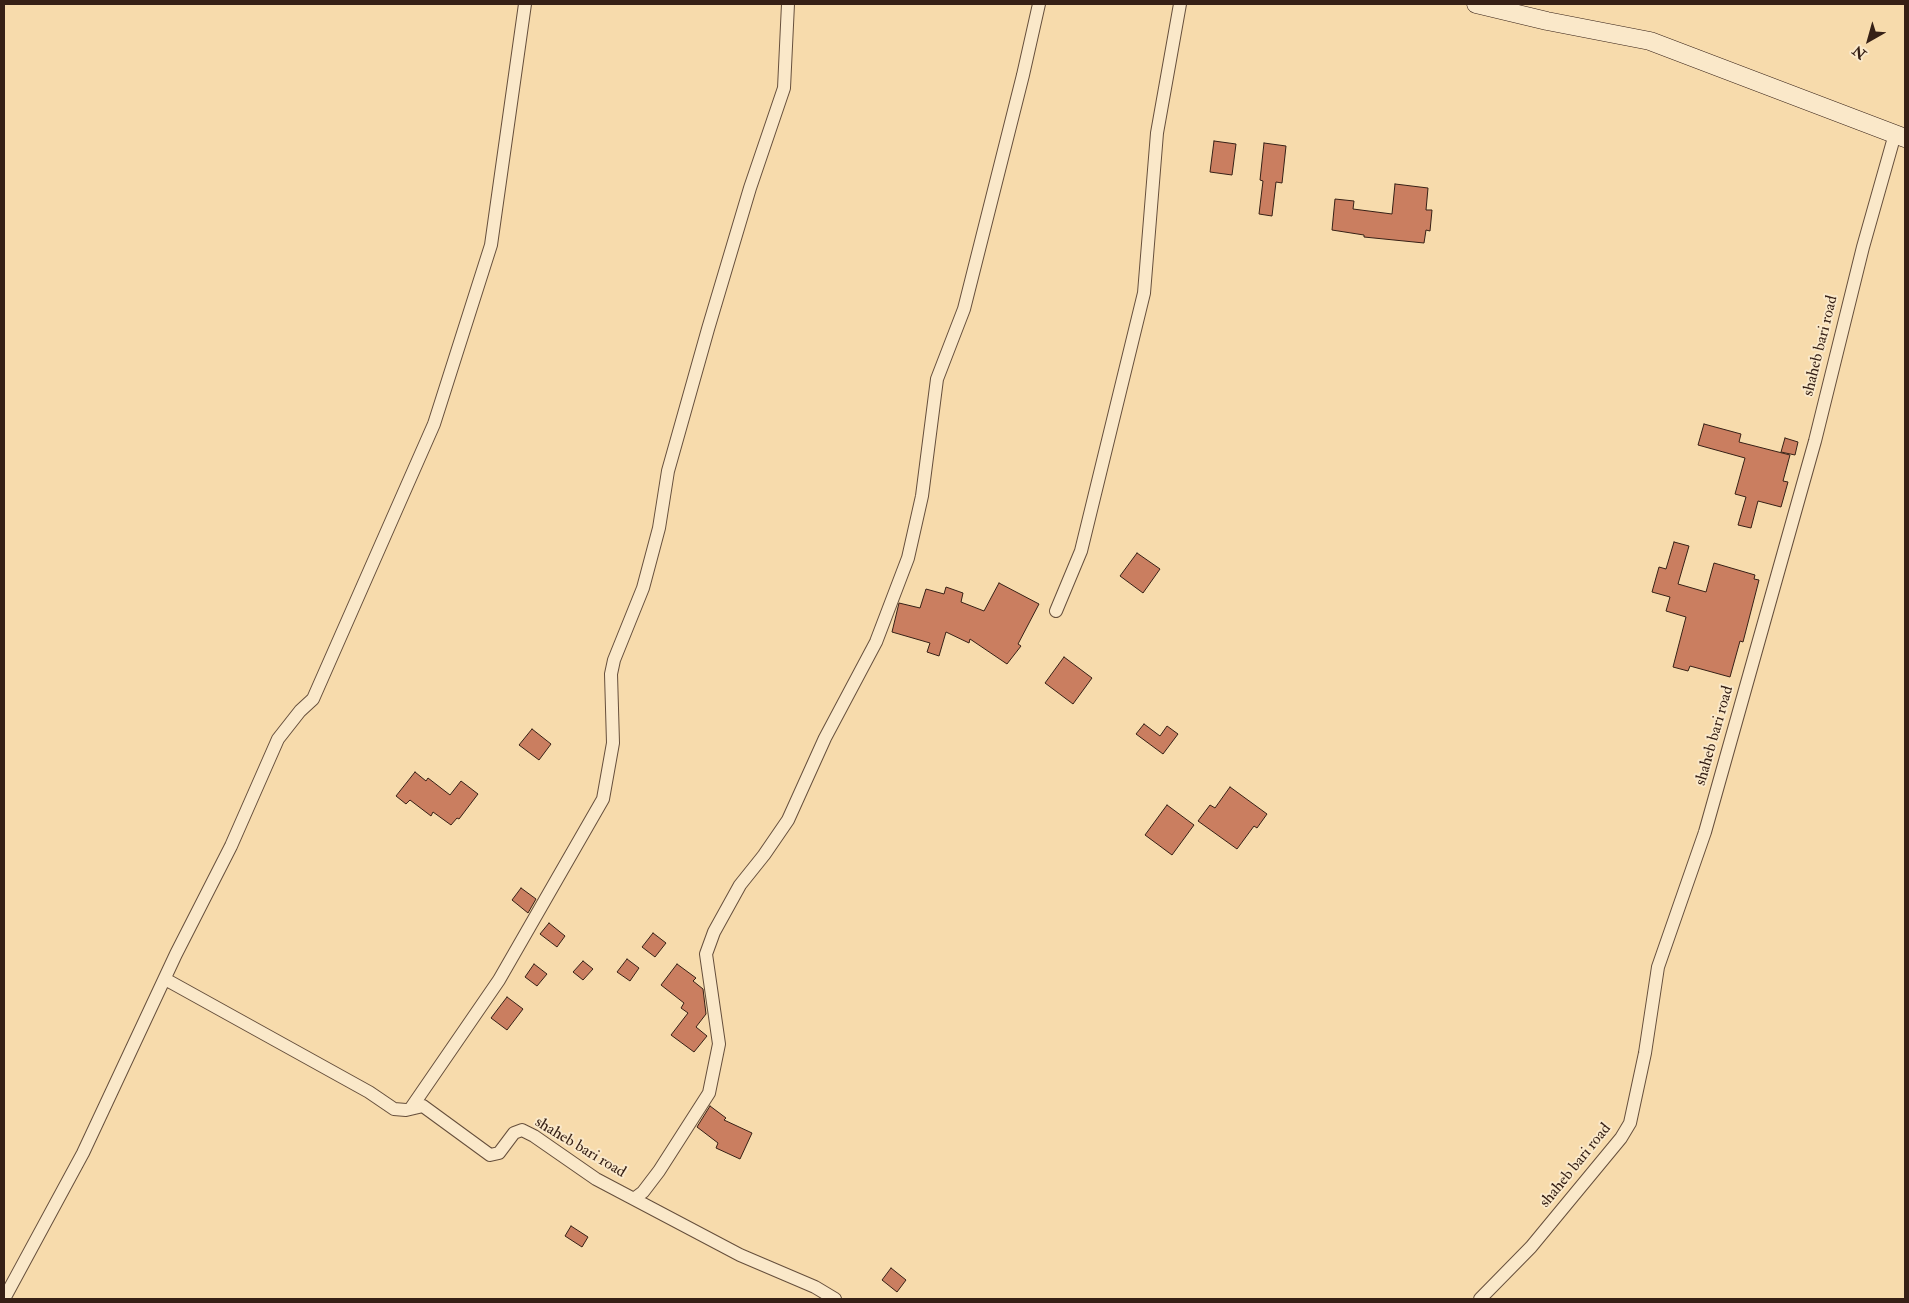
<!DOCTYPE html>
<style>
body{margin:0}
#map{position:relative;width:1909px;height:1303px;overflow:hidden;background:#f7dbac;font-family:"IM FELL Double Pica",serif}
canvas{display:block}
.frame{position:absolute;inset:0;border:5px solid #362016;pointer-events:none}
.north{position:absolute;left:1844px;top:15px;width:50px;height:50px;-webkit-text-stroke:4px #fae8c9;paint-order:stroke;rotate:218deg;font-size:14px;font-weight:700;line-height:20px;text-align:center;color:#362016}
.north::after{content:'';display:block;margin:auto;width:18px;height:22px;background:#362016;clip-path:polygon(50% 0,100% 100%,50% 72%,0 100%)}
</style>
<div id="map">
<canvas width="1909" height="1303"></canvas>
<div class="frame"></div>
<div class="north">N</div>
</div>
<script>
const g = document.querySelector('canvas').getContext('2d');
g.lineJoin = 'round';
function fillPath(path, color) { g.fillStyle = color; g.fill(path, 'evenodd'); }
const toPath = rows => new Path2D(rows.map(r => 'M' + r).join(''));
function trace(path, color, width, dash) { g.strokeStyle = color; g.lineWidth = width; g.lineCap = dash ? 'butt' : 'round'; g.setLineDash(dash || []); g.stroke(path); }
function write(font, color, halo, rows, align = 'center') {
  g.font = font + ' "IM FELL Double Pica",serif'; g.lineWidth = 4; g.setLineDash([]); g.textBaseline = 'middle'; g.strokeStyle = halo; g.fillStyle = color; for (const [text, x, y, turn = 0] of rows) {
    g.save(); g.translate(x, y); g.rotate((+turn || 0) * Math.PI / 180); g.textAlign = isNaN(turn) ? turn : align; if (halo) g.strokeText(text, 0, 0); g.fillText(text, 0, 0); g.restore();
  }
}
const building = toPath([
 [1214,141,1236,144,1232,175,1210,172,1214,141],
 [1264,143,1286,146,1282,183,1276,182,1272,216,1259,214,1263,181,1260,180,1264,143],
 [1395,184,1428,188,1426,210,1432,210,1430,231,1426,230,1424,243,1364,237,1364,235,1332,230,1335,199,1354,201,1353,209,1392,214,1395,184],
 [1704,424,1741,434,1739,442,1790,455,1783,481,1788,482,1781,507,1758,501,1751,528,1738,525,1746,497,1735,494,1745,458,1698,445,1704,424],
 [1785,438,1798,442,1795,455,1781,452,1785,438],
 [1674,542,1689,546,1678,584,1706,592,1714,563,1755,575,1754,579,1759,580,1743,642,1740,641,1730,677,1690,666,1688,671,1673,667,1686,617,1666,611,1670,597,1652,592,1659,567,1666,569,1674,542],
 [1137,553,1160,569,1143,593,1120,576,1137,553],
 [999,583,1039,604,1018,644,1021,646,1007,664,970,639,969,643,946,632,939,656,927,652,930,643,892,632,899,603,920,608,926,589,944,594,946,587,963,593,961,602,984,611,999,583],
 [1064,657,1092,678,1073,704,1045,683,1064,657],
 [1144,724,1160,736,1167,726,1178,734,1163,754,1136,734,1144,724],
 [532,729,551,744,539,760,519,745,532,729],
 [415,772,426,781,428,778,450,795,461,781,478,794,459,819,457,818,451,825,433,812,431,816,410,800,406,804,396,796,415,772],
 [1230,787,1267,814,1257,828,1254,826,1237,849,1198,821,1210,805,1215,808,1230,787],
 [1167,805,1194,825,1172,855,1145,835,1167,805],
 [521,888,536,899,528,913,512,900,521,888],
 [549,923,565,936,557,947,540,934,549,923],
 [653,933,666,943,655,957,642,947,653,933],
 [627,959,639,968,630,981,617,972,627,959],
 [583,961,593,969,583,980,573,972,583,961],
 [534,964,547,974,537,986,525,977,534,964],
 [677,964,696,978,693,981,703,989,706,1014,696,1027,707,1036,694,1052,671,1035,688,1013,681,1008,684,1003,661,985,677,964],
 [507,997,523,1009,507,1030,491,1018,507,997],
 [710,1106,726,1118,724,1120,752,1133,740,1159,716,1148,718,1143,697,1127,710,1106],
 [571,1226,588,1237,582,1247,565,1236,571,1226],
 [891,1268,906,1280,897,1292,882,1280,891,1268]
]);
fillPath(building, '#ca7e60');
trace(building, '#362016', 1);
const street = toPath([
 [1056,611,1081,551,1144,293,1157,133,1180,4],
 [165,979,369,1092,394,1109,406,1110,423,1106,490,1155,499,1153,514,1133,522,1130,534,1136,596,1179,740,1255,815,1287,835,1299],
 [411,1108,499,980,603,799,613,743,611,674,614,660,643,588,659,528,668,471,708,329,750,188,784,88,788,4],
 [635,1198,643,1192,659,1171,709,1093,719,1044,706,954,714,932,740,885,764,855,788,820,825,738,876,642,908,558,922,496,937,379,964,309,1023,75,1039,4],
 [4,1299,83,1153,176,954,231,846,278,739,300,711,313,699,434,424,491,245,525,4],
 [1480,1299,1531,1247,1621,1138,1630,1123,1645,1053,1658,967,1705,832,1815,441,1863,247,1895,134]
]);
const secondary = toPath([
 [1476,4,1547,21,1650,41,1905,138]
]);
trace(street, '#664f3c', 14);
trace(secondary, '#362016', 19);
trace(street, '#fae8c9', 12);
trace(secondary, '#fae8c9', 18);
write('16px', '#362016', '#fae8c9', [
 ["shaheb bari road",1821,346,-76],
 ["shaheb bari road",1715,736,-74],
 ["shaheb bari road",580,1148,31],
 ["shaheb bari road",1576,1166,-51]
]);
</script>
